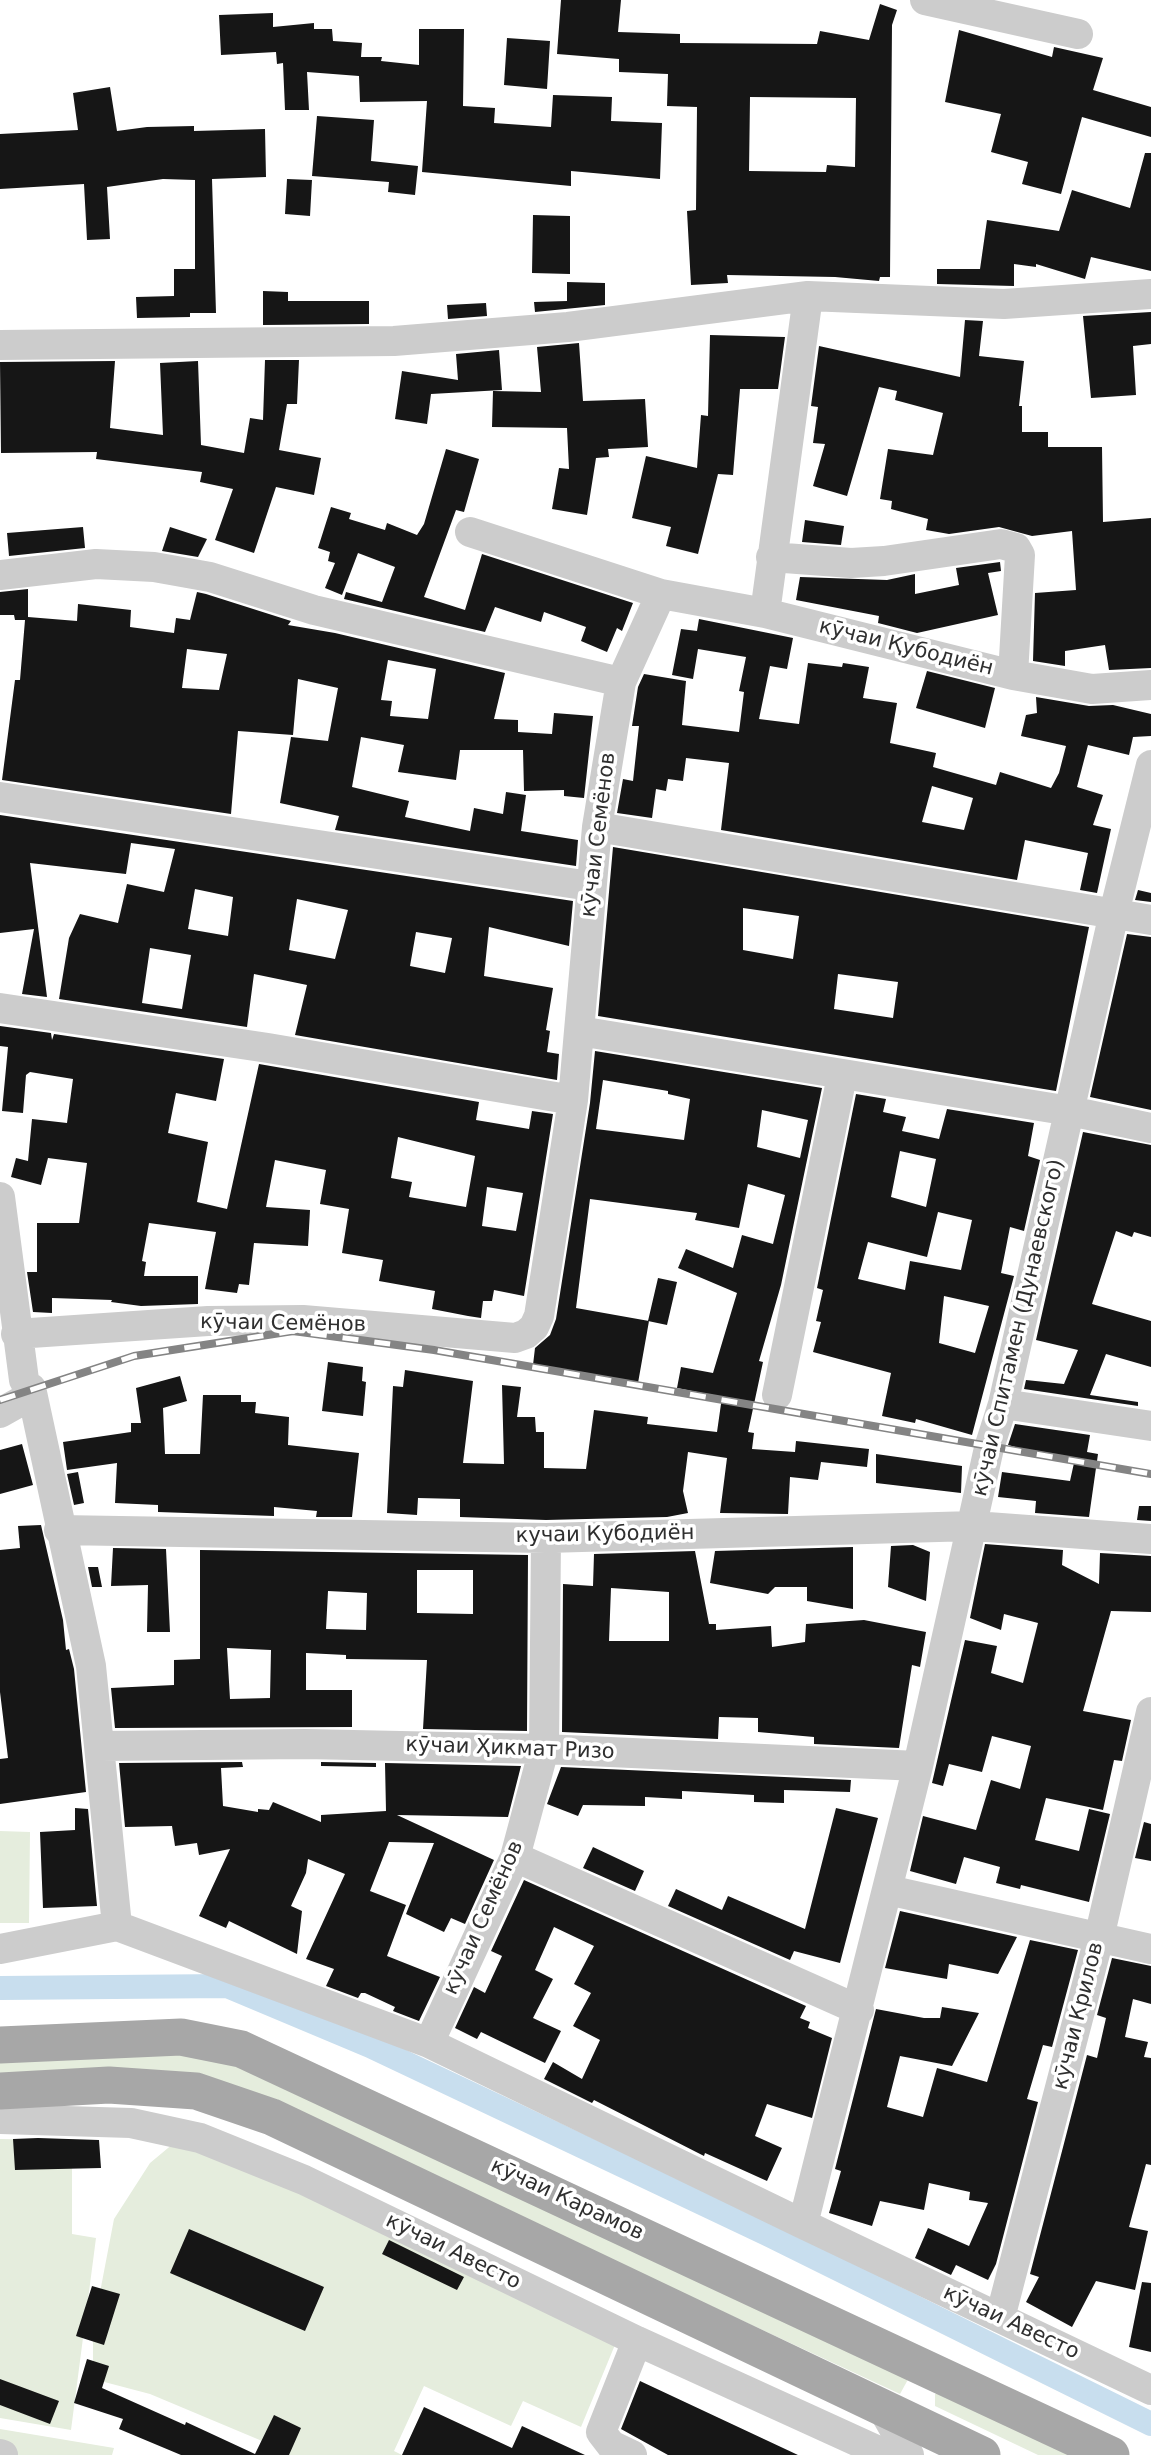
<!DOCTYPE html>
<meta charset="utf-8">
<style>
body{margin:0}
canvas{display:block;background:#fff}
</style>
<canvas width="1151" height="2455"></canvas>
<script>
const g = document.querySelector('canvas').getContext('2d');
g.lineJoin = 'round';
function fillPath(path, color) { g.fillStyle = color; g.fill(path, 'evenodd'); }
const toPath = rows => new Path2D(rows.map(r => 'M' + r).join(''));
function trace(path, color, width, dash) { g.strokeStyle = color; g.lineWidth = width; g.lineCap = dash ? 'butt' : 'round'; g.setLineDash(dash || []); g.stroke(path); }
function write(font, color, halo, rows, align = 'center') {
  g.font = font + ' "DejaVu Sans",sans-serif'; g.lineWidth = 7; g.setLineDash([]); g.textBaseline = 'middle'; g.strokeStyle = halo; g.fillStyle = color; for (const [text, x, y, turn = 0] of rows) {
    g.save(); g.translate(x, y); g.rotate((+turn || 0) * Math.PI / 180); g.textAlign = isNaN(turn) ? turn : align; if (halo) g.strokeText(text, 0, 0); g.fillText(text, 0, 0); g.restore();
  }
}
fillPath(toPath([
 [0,1831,30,1832,29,1923,0,1923],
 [147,2051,217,2059,280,2079,911,2374,900,2394,268,2100,0,2080,0,2060],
 [180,2138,617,2340,581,2427,523,2401,511,2426,424,2386,394,2451,402,2455,271,2455,274,2446,150,2394,93,2379,93,2329,114,2219,150,2163],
 [0,2139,72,2140,72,2234,96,2238,71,2430,0,2418],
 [941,2391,1080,2455,1038,2455,935,2406,935,2394],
 [0,2429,114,2448,112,2455,0,2455]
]), '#e5eddd');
trace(toPath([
 [0,1988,227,1986,370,2046,769,2235,1151,2424]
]), '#c8deee', 24);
fillPath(toPath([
 [561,0,621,0,618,32,680,34,680,43,817,44,820,31,869,40,880,4,897,10,892,25,890,277,880,277,879,281,835,277,727,275,728,283,691,285,687,211,696,210,697,107,667,106,668,74,619,72,619,59,557,54],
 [750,97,856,98,855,167,827,165,826,172,749,171],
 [273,13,273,27,314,23,314,29,332,29,333,41,362,43,361,57,382,57,381,61,419,65,419,29,464,29,463,106,495,108,494,123,551,127,553,95,612,97,611,121,662,123,660,179,571,171,571,186,422,172,427,101,360,102,359,76,307,72,309,110,285,110,283,63,277,64,276,52,221,55,219,15],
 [959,30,1052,57,1054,47,1103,58,1093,90,1151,107,1151,137,1082,117,1061,194,1022,184,1028,162,991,152,1001,114,945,102],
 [507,38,550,41,547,89,504,85],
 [110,87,117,131,147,127,194,126,194,131,265,129,266,177,212,179,216,313,190,313,190,317,137,318,136,297,174,296,174,269,195,269,195,180,163,179,107,187,110,239,87,240,84,184,0,189,0,134,78,130,73,93],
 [317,116,374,120,371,161,418,166,415,195,388,192,389,182,312,176],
 [1145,153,1151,153,1151,271,1091,257,1085,279,1036,264,1036,267,1014,264,1014,286,937,284,937,269,980,269,987,220,1059,231,1072,190,1130,208],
 [287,179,312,180,310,216,285,214],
 [533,215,570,216,570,274,532,273],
 [567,282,605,283,605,305,535,312,534,302,567,301],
 [263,291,288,292,288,301,369,301,369,324,263,325],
 [486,303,487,316,448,319,447,305],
 [1151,312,1151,344,1133,346,1136,395,1091,398,1083,316],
 [965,320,983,321,979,356,1024,361,1019,406,1022,406,1022,432,1048,432,1048,447,1102,447,1103,522,1151,518,1151,668,1109,670,1105,645,1065,651,1065,666,1033,661,1035,593,1076,590,1072,531,1032,536,999,527,949,534,926,530,928,519,891,509,892,501,880,499,888,449,933,455,943,413,895,400,897,391,879,387,847,496,813,486,825,444,813,443,818,407,811,406,819,346,960,377],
 [710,335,785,337,778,389,740,389,733,475,718,474,698,554,666,546,671,527,632,518,646,456,697,468,701,415,708,416],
 [579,343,583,401,645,399,648,447,608,449,609,457,596,458,587,515,552,509,559,468,569,469,567,428,492,427,493,391,541,392,537,347],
 [499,350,502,390,431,394,427,424,395,419,402,371,458,380,456,354],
 [265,360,299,360,297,404,287,404,279,450,321,458,314,495,276,487,254,553,215,540,233,489,200,482,202,472,96,459,97,452,1,453,0,362,115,361,110,428,163,435,160,363,198,361,201,445,244,453,250,418,263,420],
 [446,449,479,459,464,512,456,510,424,597,465,610,482,554,633,603,622,631,617,628,607,652,581,641,586,627,544,612,541,622,495,607,485,632,344,599,346,592,382,602,395,567,358,553,342,595,325,588,335,563,328,561,330,552,318,548,331,507,351,513,349,519,385,530,387,523,417,535,424,524],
 [805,520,844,526,841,545,802,542],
 [83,527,85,548,9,556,7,533],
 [170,527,207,539,198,557,162,551],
 [1000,562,1001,571,988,573,998,615,917,633,878,623,879,616,796,600,800,577,887,580,915,574,915,594,959,585,956,568],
 [28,589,28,617,77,621,78,604,131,610,130,627,174,633,176,618,190,620,197,592,206,594,291,621,288,625,335,633,505,673,494,719,518,720,518,732,552,734,554,713,593,716,584,798,564,796,564,790,524,791,523,750,460,750,456,780,398,772,404,745,361,737,352,787,409,801,405,817,470,831,474,808,503,814,506,792,526,795,521,831,578,840,576,866,335,830,339,816,280,803,291,737,328,741,338,688,298,679,293,735,238,731,231,814,2,780,15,680,20,680,25,620,15,620,14,615,0,615,0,592],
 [187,649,227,654,219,690,182,688],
 [388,660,436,669,428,719,390,716,392,701,381,700],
 [699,619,793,638,787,669,770,666,759,719,799,724,808,663,842,667,843,663,869,667,863,698,897,703,890,743,936,753,933,767,996,785,1000,772,1051,788,1059,773,1066,746,1021,736,1026,715,1037,713,1036,697,1089,706,1113,705,1151,714,1151,736,1133,737,1129,755,1088,745,1077,787,1103,795,1093,825,1111,829,1097,893,1080,890,1088,853,1025,840,1017,880,721,830,729,763,686,758,683,781,668,779,666,791,656,789,652,818,617,813,623,779,633,781,639,726,632,726,638,687,644,674,686,681,682,725,739,732,744,692,739,691,746,657,698,649,693,679,672,675,681,629,697,631],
 [932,786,973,798,964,830,922,822],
 [927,671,995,688,985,728,916,708],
 [0,815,573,901,569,946,489,927,484,976,553,988,546,1030,550,1031,547,1052,559,1054,557,1080,295,1035,307,985,254,974,247,1027,59,999,69,938,80,914,118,923,127,884,164,892,175,849,131,843,126,874,30,863,47,997,22,994,34,929,0,933],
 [195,889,233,897,228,936,188,929],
 [297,899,348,910,335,959,289,950],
 [416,932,452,938,445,973,410,966],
 [150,948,191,955,182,1009,142,1003],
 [613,847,1089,927,1056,1091,598,1016],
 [743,908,799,916,793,959,743,950],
 [838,974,898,982,893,1018,834,1009],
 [1138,890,1151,893,1151,902,1135,900],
 [1127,934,1151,937,1151,1110,1090,1097],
 [0,1026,51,1033,52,1040,54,1034,224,1059,216,1101,176,1093,168,1133,208,1142,197,1202,227,1209,259,1064,479,1102,476,1120,529,1129,532,1111,553,1114,524,1296,494,1290,492,1301,483,1301,481,1318,468,1316,432,1309,435,1291,379,1281,383,1260,342,1253,349,1209,320,1204,326,1170,275,1160,266,1207,310,1210,308,1246,254,1243,249,1285,239,1284,237,1293,205,1289,216,1232,149,1223,142,1261,146,1262,144,1276,198,1276,198,1304,141,1306,111,1302,112,1300,52,1298,52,1313,33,1312,27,1272,37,1272,37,1223,79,1223,87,1163,48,1158,41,1185,11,1177,16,1158,28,1161,32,1119,67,1123,73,1079,30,1072,26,1075,23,1113,2,1111,8,1047,0,1046],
 [398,1137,475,1156,466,1207,409,1197,412,1182,391,1178],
 [487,1187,523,1193,516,1231,482,1226],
 [595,1051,822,1088,781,1285,759,1361,763,1362,748,1432,754,1433,752,1449,795,1452,796,1441,869,1449,867,1467,821,1462,818,1480,790,1477,788,1514,720,1513,727,1458,688,1452,683,1491,688,1513,667,1517,546,1520,460,1517,460,1499,418,1498,417,1515,387,1513,393,1386,403,1387,405,1370,473,1381,463,1463,504,1464,502,1385,521,1387,517,1417,535,1417,536,1432,544,1432,544,1468,586,1469,594,1410,648,1417,647,1424,717,1432,722,1397,677,1388,681,1367,713,1373,737,1293,678,1268,686,1249,733,1268,742,1235,773,1244,785,1195,748,1184,739,1228,695,1220,697,1213,590,1199,576,1308,649,1321,638,1383,533,1365,535,1348,550,1335,556,1319,590,1103],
 [603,1080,668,1091,668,1094,690,1099,684,1140,596,1129],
 [762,1110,808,1120,800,1158,757,1147],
 [856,1094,886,1099,883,1112,906,1117,902,1131,939,1139,947,1109,1034,1123,1028,1156,1040,1160,1024,1231,1010,1227,1001,1273,1014,1276,972,1435,916,1419,915,1423,882,1416,891,1373,813,1352,821,1322,816,1321,823,1290,817,1288],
 [900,1151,936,1159,926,1207,891,1197],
 [938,1212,972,1220,961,1270,910,1261,905,1290,858,1279,868,1242,927,1257],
 [944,1296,989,1306,975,1353,939,1343],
 [1083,1132,1151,1145,1151,1237,1134,1232,1132,1237,1116,1231,1092,1304,1151,1321,1151,1367,1106,1354,1090,1395,1138,1402,1138,1406,1024,1389,1026,1380,1064,1384,1078,1350,1036,1340],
 [658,1278,677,1282,667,1325,648,1321],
 [328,1362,363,1367,362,1381,366,1382,363,1416,322,1411],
 [180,1376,187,1401,163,1408,165,1454,200,1454,203,1395,241,1395,241,1402,256,1402,255,1413,289,1417,288,1445,359,1453,352,1517,316,1517,317,1511,274,1507,274,1516,158,1512,158,1505,115,1503,117,1463,67,1470,63,1442,131,1432,131,1423,141,1423,136,1388],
 [1015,1424,1090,1435,1087,1452,1098,1454,1089,1517,1035,1513,1036,1501,998,1497,1002,1472,1070,1481,1074,1463,1008,1445],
 [22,1444,33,1485,0,1494,0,1450],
 [876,1454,962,1466,961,1493,876,1483],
 [78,1472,84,1503,74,1505,67,1474],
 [1139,1506,1151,1506,1151,1521,1137,1520],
 [41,1525,63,1620,66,1650,69,1649,74,1669,86,1792,0,1804,0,1759,8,1758,0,1692,0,1550,20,1548,18,1526],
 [985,1544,1063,1550,1062,1565,1099,1584,1100,1553,1151,1556,1151,1612,1111,1611,1083,1711,1131,1720,1122,1761,1114,1760,1103,1810,1046,1798,1035,1840,1079,1851,1089,1809,1110,1814,1089,1902,1021,1885,1020,1889,996,1883,1000,1867,964,1857,956,1884,910,1871,923,1816,976,1830,991,1780,1020,1789,1031,1746,992,1736,982,1772,949,1764,943,1786,932,1783,965,1640,997,1646,991,1673,1023,1683,1038,1623,1004,1614,1001,1630,970,1618],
 [913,1545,930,1552,926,1601,888,1587,891,1546],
 [853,1547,853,1609,807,1601,807,1587,775,1587,768,1594,710,1583,715,1551],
 [113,1548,166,1549,170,1632,147,1632,148,1585,111,1586],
 [200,1550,528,1555,527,1731,423,1729,427,1660,346,1659,346,1655,306,1653,306,1690,352,1690,352,1727,115,1728,111,1688,174,1685,174,1660,200,1659],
 [417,1570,473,1570,473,1614,417,1613],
 [328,1591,367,1593,366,1630,326,1629],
 [227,1648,271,1650,270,1698,230,1699],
 [695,1551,709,1624,716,1624,716,1630,771,1626,772,1647,805,1642,806,1624,864,1620,926,1632,920,1667,912,1665,899,1748,814,1744,814,1737,758,1732,758,1718,719,1717,718,1739,562,1732,563,1584,593,1586,594,1554],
 [611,1588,669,1592,669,1641,609,1641],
 [88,1567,98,1567,102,1587,92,1587],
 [242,1762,243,1767,221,1768,223,1806,258,1812,258,1809,269,1810,273,1802,321,1822,321,1815,386,1811,385,1763,521,1766,508,1817,397,1815,494,1860,465,1924,451,1918,444,1932,406,1914,434,1843,389,1842,370,1891,406,1905,387,1956,440,1977,419,2021,393,2011,395,2007,365,1993,361,1993,358,1998,326,1986,334,1969,306,1959,345,1874,308,1859,306,1873,291,1906,302,1911,297,1954,229,1921,226,1928,199,1916,230,1849,199,1855,197,1843,175,1846,172,1826,125,1827,119,1763],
 [321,1762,376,1763,376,1767,321,1766],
 [561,1767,851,1780,850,1792,784,1790,784,1803,754,1802,754,1795,682,1791,682,1799,645,1797,645,1806,583,1805,578,1816,547,1804],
 [75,1808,88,1809,97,1906,43,1908,40,1832,75,1830],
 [836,1808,878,1818,840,1963,794,1951,790,1960,668,1906,676,1889,722,1910,728,1896,805,1929],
 [1144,1822,1151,1824,1151,1861,1135,1858],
 [593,1847,644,1871,635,1891,583,1868],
 [524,1880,806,2006,800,2018,810,2022,808,2028,832,2038,812,2118,767,2104,755,2136,782,2148,767,2181,705,2153,704,2156,594,2100,592,2103,544,2079,553,2062,582,2079,600,2040,573,2026,591,1993,574,1984,594,1946,554,1927,535,1970,553,1979,533,2018,561,2031,545,2063,481,2032,477,2039,455,2028,474,1987,485,1993,502,1956,491,1951],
 [900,1911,1017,1937,998,1974,949,1964,947,1979,885,1968],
 [1030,1940,1078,1950,1052,2047,1043,2045,1027,2099,1038,2102,996,2264,988,2280,956,2265,951,2275,915,2258,928,2228,969,2246,988,2203,969,2200,970,2192,929,2183,924,2210,880,2201,872,2226,829,2213,841,2171,835,2169,876,2009,924,2018,940,2018,942,2007,979,2013,952,2066,900,2056,887,2107,923,2117,937,2068,987,2082],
 [1112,1958,1151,1966,1151,2004,1133,1999,1125,2037,1148,2042,1144,2057,1151,2058,1151,2165,1146,2164,1129,2227,1148,2231,1135,2290,1096,2281,1072,2327,1026,2302,1039,2277,1030,2274,1087,2055,1097,2058,1106,2018,1097,2015],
 [38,2138,99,2140,101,2168,15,2170,13,2139],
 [189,2229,324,2287,305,2331,170,2273],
 [389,2240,464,2277,457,2290,382,2254],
 [1142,2282,1151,2283,1151,2352,1129,2347],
 [92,2286,120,2294,104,2345,76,2336],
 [87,2359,109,2366,102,2388,185,2425,186,2422,255,2454,274,2415,301,2428,289,2455,181,2455,119,2429,123,2419,74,2403],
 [0,2379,59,2401,50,2424,0,2405],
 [640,2381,798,2455,668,2455,621,2429],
 [424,2407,512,2448,522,2426,585,2455,402,2455]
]), '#161616');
trace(toPath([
 [925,0,1078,34],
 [0,345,394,341,568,327,808,296,1004,304,1151,294],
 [470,532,661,594,765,613,1013,675,1092,689,1151,685],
 [771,557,851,563,884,561,1001,544,1016,548,1020,555,1013,675],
 [0,575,96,564,154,567,210,577,314,610,621,682],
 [765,613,808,296],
 [1151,765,1114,913,1003,1404,989,1448,918,1766,803,2224,1151,2390],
 [0,797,590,886],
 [597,827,1151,920],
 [0,1008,268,1048,573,1100],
 [579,1031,597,827,621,682,661,594],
 [0,1197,24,1380,32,1395,31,1388,91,1666,117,1926,429,2043,803,2224],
 [16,1334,208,1321,303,1320,515,1338,526,1334,534,1327,539,1316,573,1100,579,1031,1070,1111,1151,1128],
 [777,1395,842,1076],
 [1003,1404,1151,1426],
 [0,1413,32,1395],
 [59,1530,546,1538,974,1526,1151,1539],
 [101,1746,305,1744,544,1749,918,1766],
 [515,1857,859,2010],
 [888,1890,1151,1949],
 [0,1949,117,1926],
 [429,2043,515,1857,544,1749,546,1538],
 [0,2119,131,2123,200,2138,304,2180,637,2341,887,2455],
 [1000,2318,1099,1938,1151,1712],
 [881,2406,909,2455],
 [0,2454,3,2455],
 [632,2455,611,2445,601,2432,637,2341]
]), '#ccc', 30);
trace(toPath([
 [0,2045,181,2037,241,2049,1111,2455],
 [0,2091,109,2085,196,2091,272,2117,982,2455]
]), '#a7a7a7', 37);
const rail = toPath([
 [0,1400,134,1356,293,1331,434,1350,1151,1474]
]);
trace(rail, '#848484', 8);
trace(rail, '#fff', 5, [16]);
write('21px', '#2f2f2f', '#fff', [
 ["кӯчаи Қубодиён",906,648,14],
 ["кӯчаи Семёнов",599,835,-83],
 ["кӯчаи Семёнов",283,1324,1],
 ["кӯчаи Спитамен (Дунаевского)",1019,1328,-77],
 ["кучаи Кубодиён",605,1535,-1],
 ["кӯчаи Ҳикмат Ризо",510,1749,2],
 ["кӯчаи Семёнов",484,1918,-66],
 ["кӯчаи Крилов",1079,2016,-76],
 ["кӯчаи Карамов",567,2200,25],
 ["кӯчаи Авесто",453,2252,26],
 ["кӯчаи Авесто",1011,2323,25]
]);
</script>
